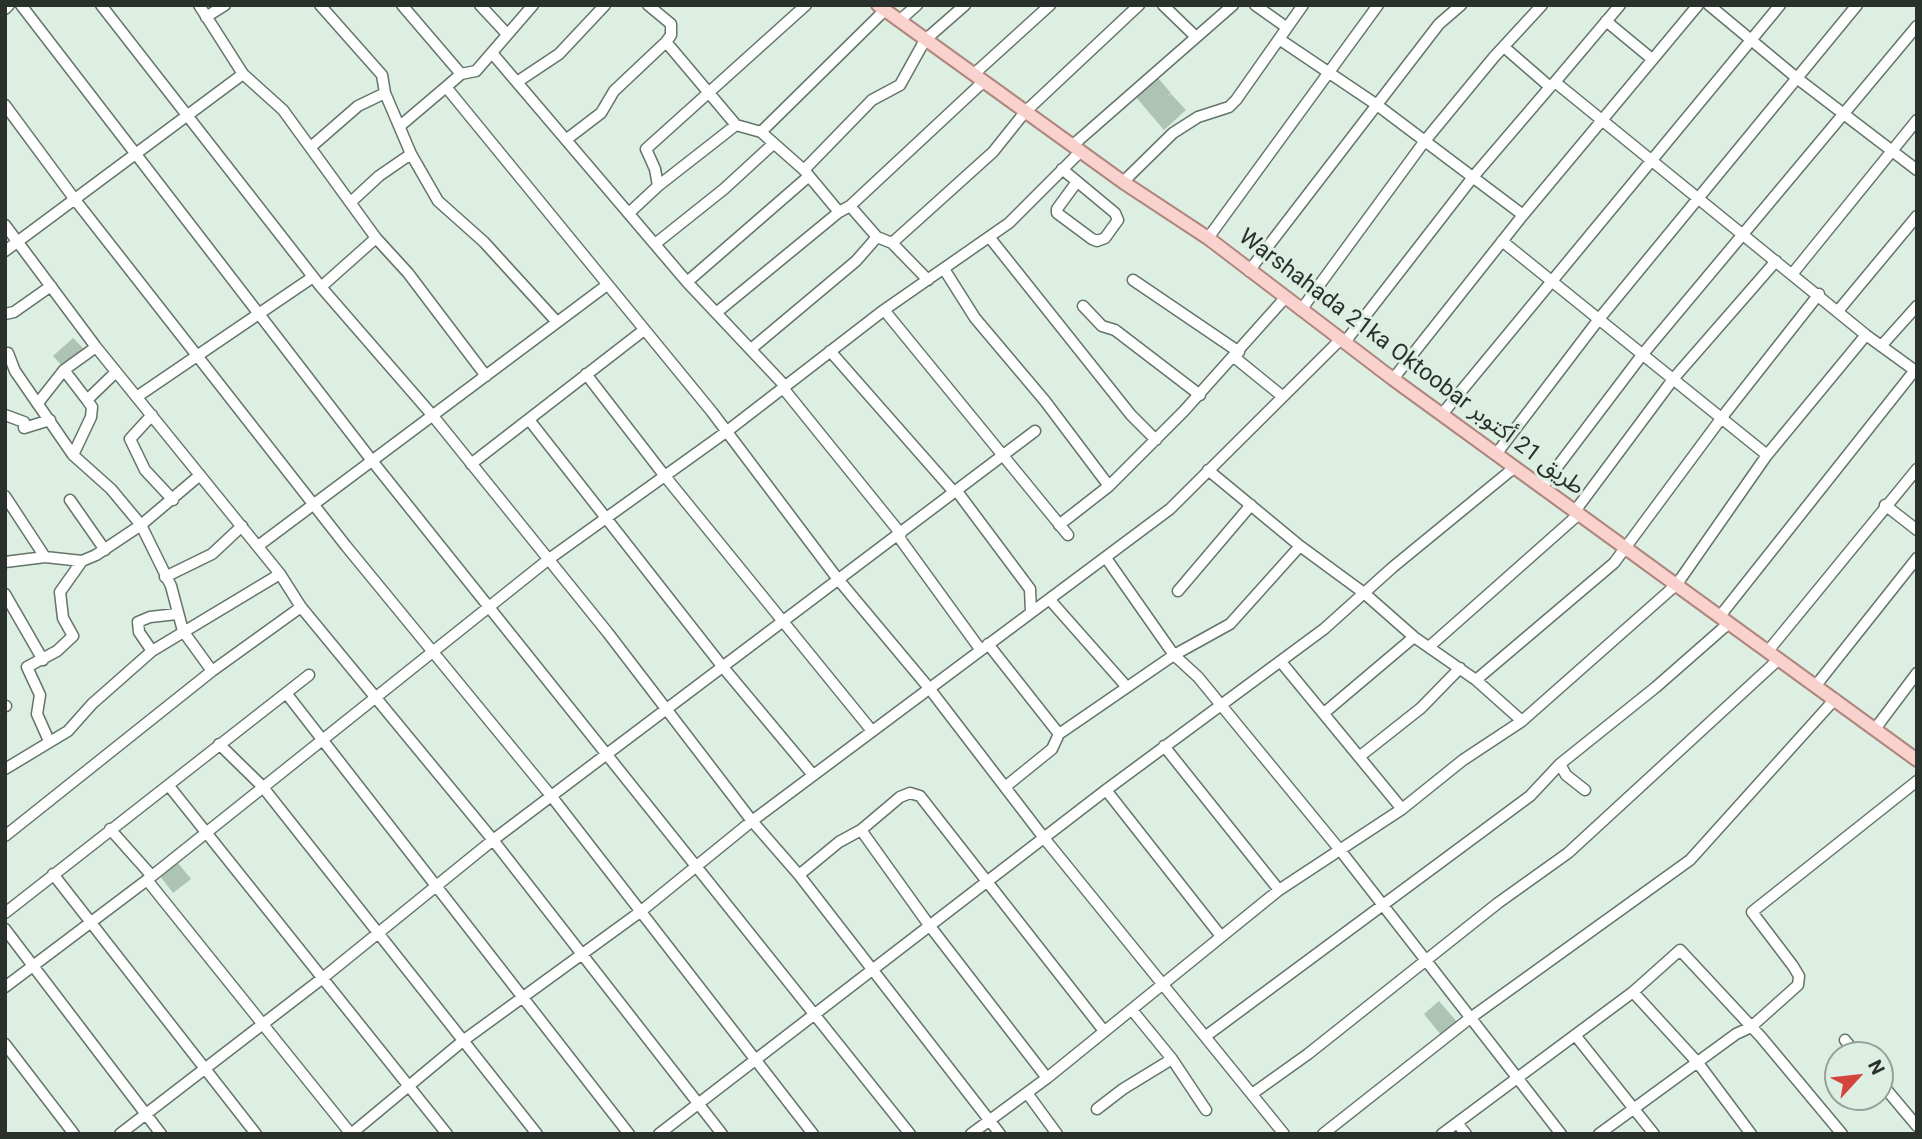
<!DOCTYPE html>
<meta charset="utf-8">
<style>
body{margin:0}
#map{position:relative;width:1922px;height:1139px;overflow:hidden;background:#ddeee2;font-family:Roboto,sans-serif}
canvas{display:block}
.frame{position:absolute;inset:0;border:7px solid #2a302b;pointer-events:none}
.north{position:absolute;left:1824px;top:1041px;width:70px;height:70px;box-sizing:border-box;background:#ddeee2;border:2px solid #95a299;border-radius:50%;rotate:63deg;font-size:19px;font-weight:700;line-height:28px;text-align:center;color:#2a302b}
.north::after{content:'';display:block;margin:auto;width:24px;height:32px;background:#d3453a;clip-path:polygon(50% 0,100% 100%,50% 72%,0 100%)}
</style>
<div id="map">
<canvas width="1922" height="1139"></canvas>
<div class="frame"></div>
<div class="north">N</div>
</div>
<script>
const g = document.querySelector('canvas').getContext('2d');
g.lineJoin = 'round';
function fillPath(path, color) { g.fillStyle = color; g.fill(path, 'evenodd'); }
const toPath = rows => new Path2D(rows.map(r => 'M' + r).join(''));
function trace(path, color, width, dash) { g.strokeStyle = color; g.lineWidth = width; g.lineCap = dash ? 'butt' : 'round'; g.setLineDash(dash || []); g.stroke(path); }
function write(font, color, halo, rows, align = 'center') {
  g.font = font + ' Roboto,"Noto Sans Arabic",sans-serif'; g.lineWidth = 6; g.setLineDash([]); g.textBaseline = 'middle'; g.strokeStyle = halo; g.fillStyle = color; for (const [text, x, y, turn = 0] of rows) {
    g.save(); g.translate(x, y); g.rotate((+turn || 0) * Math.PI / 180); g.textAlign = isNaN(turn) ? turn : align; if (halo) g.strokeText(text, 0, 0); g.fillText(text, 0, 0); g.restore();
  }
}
fillPath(toPath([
 [1157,77,1171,93,1167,97,1171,94,1186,110,1164,130,1135,96],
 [73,338,84,349,64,368,53,356],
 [177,862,191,879,173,893,160,876],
 [1439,1001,1457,1022,1441,1035,1424,1014]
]), '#adc3b3');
const minor = toPath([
 [21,5,373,462,910,1134],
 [101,5,321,287,433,416,608,633,752,821,799,875,1000,1134],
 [199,5,243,74,283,110,376,238,408,273,486,376],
 [320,5,382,75,385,93,411,154,438,201,484,242,556,321],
 [402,5,461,74],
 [480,5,507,34],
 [533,5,476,71,461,74,446,87,712,412,837,578,929,688,1044,838,1284,1134],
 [648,5,671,24,671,35,666,42,736,125,761,132],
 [1163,5,1195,36],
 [1255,5,1286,27],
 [1709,5,1798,79,1917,170],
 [5,9,9,5],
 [206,17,225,5],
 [899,21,917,5],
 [1606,21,1652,59],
 [1279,39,1377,105,1523,215],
 [1504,47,1550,87,1555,82,1866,335,1917,372],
 [492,53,687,282,785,386],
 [974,74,1050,5],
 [517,82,559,54,605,5],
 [1555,82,1620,5],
 [5,105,76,201,346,546,552,797,813,1134],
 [400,126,446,87],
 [567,139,601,113,614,91,666,42],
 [1073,145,1233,5],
 [312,146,358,106,385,93],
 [1062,169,1115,213,1118,220,1105,238,1097,241,1092,239,1057,213,1057,209,1076,183],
 [804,170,872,100,900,85,925,40,965,5],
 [1123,182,1173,133,1198,117,1229,107,1236,100,1303,5],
 [658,186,736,125],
 [352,201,379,176,411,154],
 [850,206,877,237,892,243,928,280],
 [839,212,804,170,761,132,885,10],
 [629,213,658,186,655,169,646,149,806,5],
 [5,225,96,347,280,574,301,607,493,840,722,1134],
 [990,238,1131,415,1156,440],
 [1208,238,1378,5],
 [1502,241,1767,455],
 [892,243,993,152,1025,112,1139,5],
 [655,244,724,189,773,144],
 [5,251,243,74],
 [944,269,975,318,1045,401,1109,486],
 [1249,271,1439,24,1461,5],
 [1793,273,1917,120],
 [1133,280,1239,352],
 [687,282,809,176],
 [321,287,376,238],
 [1083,306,1102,326,1115,330,1200,395],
 [884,310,1068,535],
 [1301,310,1424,142,1494,57,1542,5],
 [1838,311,1917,216],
 [716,313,839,212,850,206,983,82],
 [5,314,14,312,51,286],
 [1345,342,1473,177,1550,87],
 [1882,345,1917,306],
 [751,349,856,261,877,237],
 [830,351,954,492],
 [8,353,15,371,73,455,111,489,141,525,171,586,183,631,212,671],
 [1234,357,1282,396],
 [64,370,87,400,116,372],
 [586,374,664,475,872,731],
 [1393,379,1523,215,1698,5],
 [783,388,901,534],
 [138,396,313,277],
 [38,403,64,370,96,347],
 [1443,413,1780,5],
 [5,415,24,422,24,428,50,420],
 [152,415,130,439,145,470,173,500],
 [530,421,722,666,813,775],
 [1497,453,1599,319,1857,5],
 [73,455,91,417,92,407,87,400],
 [471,464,644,330],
 [1208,470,1300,546,1364,593,1414,637,1476,680,1522,721],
 [1542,487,1642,355,1917,26],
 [956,490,1030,589,1031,612],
 [5,496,45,557],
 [70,500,105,550],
 [1885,505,1917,530],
 [1575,511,1674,378,1776,261],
 [1059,525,1109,486,1184,411,1285,298],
 [898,536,980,649],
 [258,546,607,285],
 [1106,558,1174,655,1198,677,1340,850,1561,1134],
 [5,562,45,557,82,561,96,555,141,525,200,475],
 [165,577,212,554,242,526],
 [1178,591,1251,505],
 [5,594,43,660],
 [1050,600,1126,686],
 [1720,616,1915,370],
 [988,644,1059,734],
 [1430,646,1579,514],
 [152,651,139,632,138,622,150,617,177,614],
 [1768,651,1917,469],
 [1281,662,1402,809],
 [1476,680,1614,563,1723,416,1819,294],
 [1817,684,1917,558],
 [286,693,629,1134],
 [5,706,6,706],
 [1324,713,1414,637],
 [1875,729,1917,673],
 [49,741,37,714,40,695,27,667,57,651,73,636,63,618,60,592,82,561],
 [219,744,262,786,537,1134],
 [1164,746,1279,890],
 [1359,757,1421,708,1460,668],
 [1560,764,1566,775,1585,790],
 [5,769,68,731,92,704,152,651,280,574],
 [169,786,447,1134],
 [1005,787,1052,749,1059,734,1174,655,1230,624,1300,546],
 [1106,790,1220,935],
 [110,829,151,875],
 [861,830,929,925,1047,1078],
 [5,836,212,671,301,607],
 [53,874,256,1134],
 [799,875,839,842,861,830,900,797,910,793,920,796,1104,1031],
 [147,880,351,1134],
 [5,913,309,675],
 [5,929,161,1134],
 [5,987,147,880,549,559,726,432,884,310,1009,223,1081,151],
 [1633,992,1698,1063,1751,1134],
 [1132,1010,1172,1059,1206,1110],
 [1575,1035,1654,1134],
 [1206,1036,1530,796,1560,764,1656,687,1729,623],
 [1845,1040,1857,1055],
 [5,1044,74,1134],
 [1880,1082,1917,1126],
 [1027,1093,1057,1134],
 [1252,1094,1308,1054,1498,903,1568,853,1779,659],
 [1097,1109,1123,1089,1172,1059],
 [1457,1123,1466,1134],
 [120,1134,324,977,493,840,1035,431],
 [351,1134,464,1040,640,912,752,821,1170,509,1341,339],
 [659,1134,1106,790,1324,629,1393,567,1515,467],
 [971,1134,1047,1078,1279,890,1402,809,1463,760,1522,721,1677,584,1767,455,1866,335],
 [1323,1134,1469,1019,1690,860,1835,699],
 [1442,1134,1633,992,1680,950,1761,1037,1842,1134],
 [1599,1134,1736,1034,1751,1027,1798,985,1799,976,1793,966,1752,912,1917,781]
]);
const major = toPath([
 [878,5,1123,182,1208,238,1393,379,1917,760]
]);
trace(minor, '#657469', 13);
trace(major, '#ae867e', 16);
trace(minor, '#fff', 10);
trace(major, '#f9d2cd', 12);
write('23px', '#2a302b', '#ddeee2', [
 ["Warshahada 21ka Oktoobar طريق 21 أكتوبر",1411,363,37]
]);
</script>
